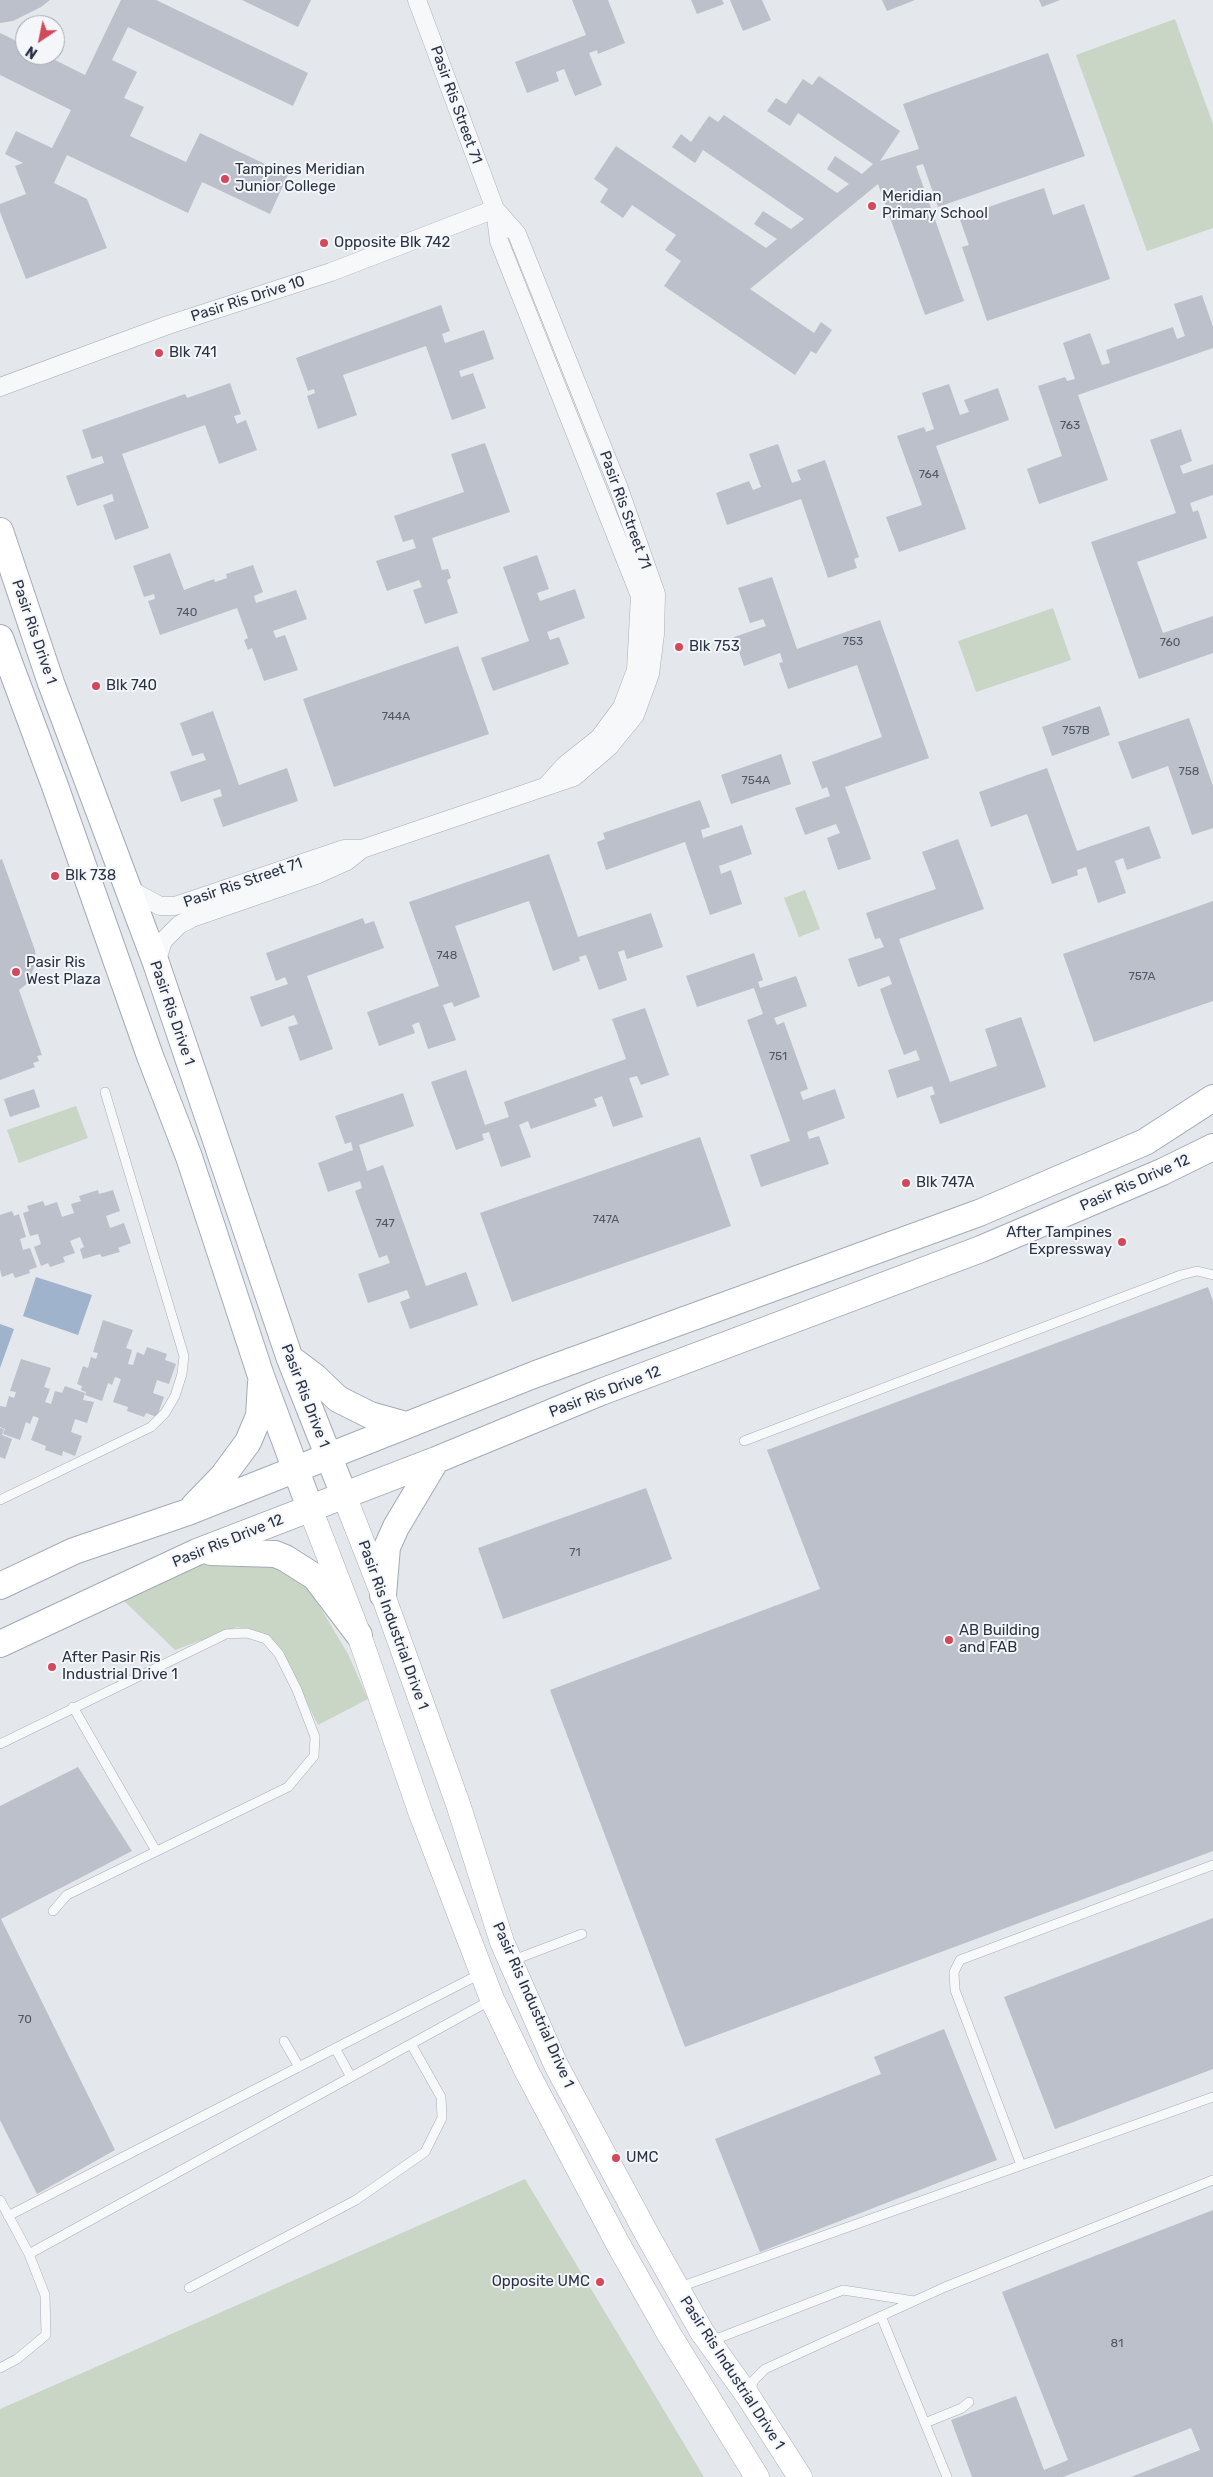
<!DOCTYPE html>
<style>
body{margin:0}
#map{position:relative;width:1213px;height:2477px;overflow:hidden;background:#e4e7ec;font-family:Rubik,sans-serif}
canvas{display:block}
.north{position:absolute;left:15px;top:15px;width:50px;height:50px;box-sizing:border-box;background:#f4f6f9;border:1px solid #a4a8b1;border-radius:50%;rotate:214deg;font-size:14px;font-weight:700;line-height:20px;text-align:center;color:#2b3445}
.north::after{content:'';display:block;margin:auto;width:18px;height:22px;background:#d1495b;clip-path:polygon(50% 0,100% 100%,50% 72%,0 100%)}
</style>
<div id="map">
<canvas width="1213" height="2477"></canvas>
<div class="north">N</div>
</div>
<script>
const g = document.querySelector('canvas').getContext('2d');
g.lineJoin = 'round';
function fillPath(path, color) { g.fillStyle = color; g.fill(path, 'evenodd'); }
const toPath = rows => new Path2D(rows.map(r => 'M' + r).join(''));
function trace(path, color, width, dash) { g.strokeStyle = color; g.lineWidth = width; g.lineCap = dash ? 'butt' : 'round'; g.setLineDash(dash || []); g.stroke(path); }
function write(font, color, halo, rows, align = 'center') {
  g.font = font + ' Rubik,sans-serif'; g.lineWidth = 4; g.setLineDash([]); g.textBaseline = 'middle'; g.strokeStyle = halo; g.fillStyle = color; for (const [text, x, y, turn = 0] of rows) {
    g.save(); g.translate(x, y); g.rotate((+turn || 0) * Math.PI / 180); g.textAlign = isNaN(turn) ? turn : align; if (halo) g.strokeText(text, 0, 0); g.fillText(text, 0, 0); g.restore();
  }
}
fillPath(toPath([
 [1175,19,1213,124,1213,228,1147,251,1076,55],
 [1053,608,1071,660,976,692,958,641],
 [805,890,820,929,799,937,784,898],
 [76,1106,88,1138,19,1163,7,1130],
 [207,1558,268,1558,305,1582,348,1654,368,1699,318,1725,279,1647,264,1633,237,1627,175,1650,121,1598],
 [525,2179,704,2477,0,2477,0,2409]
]), '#c9d6c5');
fillPath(toPath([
 [36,1277,92,1295,78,1335,23,1316],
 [0,1324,14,1329,0,1368]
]), '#9fb4cc');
fillPath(toPath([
 [0,0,50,0,41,7,13,21,0,23],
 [121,0,156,0,308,73,293,106,128,27,112,60,137,72,124,98,144,107,130,136,186,162,200,133,288,175,270,214,202,182,188,213,67,155,54,183,87,199,107,248,26,279,0,212,0,204,26,194,15,166,23,163,5,154,16,131,52,148,71,110,0,75,0,33,25,45,25,55,45,55,85,75],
 [242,0,311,0,298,27],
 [572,0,608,0,625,43,598,54,597,50,589,53,602,85,575,96,564,69,556,72,559,81,527,93,515,62,586,35],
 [691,0,722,0,724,4,697,14],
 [730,0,762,0,771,20,743,31],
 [882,0,915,0,887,11],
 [1039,0,1060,0,1042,7],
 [1048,53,1085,156,938,207,923,164,916,166,964,301,925,315,878,184,750,289,814,333,821,322,832,330,816,354,811,351,795,375,664,286,681,261,665,250,676,235,632,205,623,218,600,202,608,189,594,179,616,146,766,248,777,239,754,224,763,211,791,229,804,219,703,150,695,163,672,147,681,134,691,142,709,116,718,122,724,115,837,193,849,184,827,169,835,156,862,174,873,164,798,113,790,126,767,111,776,98,786,104,803,79,812,85,819,76,900,131,880,161,919,149,903,104],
 [1044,188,1053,215,1084,204,1110,279,987,321,962,247,969,245,959,217],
 [1202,295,1213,327,1213,348,1078,395,1108,480,1039,504,1027,469,1062,456,1038,386,1065,377,1067,381,1075,379,1063,343,1090,333,1102,365,1110,363,1106,350,1138,339,1173,327,1177,339,1185,336,1174,304],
 [441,305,450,331,442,334,445,343,484,330,494,359,459,371,461,377,473,373,486,408,452,420,426,346,343,375,357,415,318,429,307,396,315,393,314,389,308,391,296,358],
 [230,383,241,414,234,416,237,424,246,420,257,450,219,464,205,425,122,454,149,528,115,540,103,505,114,501,112,494,77,506,66,476,104,463,102,456,92,459,82,430,185,394,187,398],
 [949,384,960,415,969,412,964,400,998,388,1009,420,936,446,966,529,899,552,886,517,922,505,897,436,924,427,926,432,934,429,922,393],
 [1181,429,1192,461,1180,466,1183,474,1213,464,1213,495,1190,503,1193,512,1198,510,1207,538,1137,562,1163,633,1213,616,1213,653,1139,679,1091,542,1176,513,1150,440],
 [485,443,510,512,432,538,442,570,448,569,451,578,447,580,458,613,425,624,413,590,422,587,419,580,387,591,376,561,416,548,413,539,403,542,394,516,464,492,451,454],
 [778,444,792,483,801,480,797,470,825,460,859,557,854,559,857,568,828,578,801,499,727,525,716,493,749,481,753,490,761,487,749,454],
 [170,553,184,590,214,579,215,582,227,578,226,574,253,565,263,592,254,596,256,603,296,590,307,619,273,631,276,638,285,635,298,670,264,681,252,648,248,650,244,640,248,638,237,608,160,635,148,601,155,599,154,594,144,597,133,566],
 [537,555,549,589,537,593,540,601,575,589,585,618,547,632,550,640,559,637,569,664,493,691,481,658,529,641,503,567],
 [772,577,797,649,880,620,929,758,845,787,871,859,838,870,827,838,840,833,836,824,805,835,795,808,830,796,827,787,822,789,812,762,882,737,857,665,788,689,779,663,783,662,780,653,744,666,734,637,766,626,763,619,750,623,738,588],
 [458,646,489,734,334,787,303,699],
 [1100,706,1110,735,1052,756,1042,727],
 [213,711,239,785,287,768,298,801,223,827,213,799,222,796,220,789,181,802,170,772,206,760,203,753,192,756,180,723],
 [1189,718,1213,786,1213,828,1192,835,1168,766,1132,779,1118,742],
 [781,754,791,784,731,804,721,775],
 [1047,768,1077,851,1149,826,1161,858,1127,870,1123,858,1115,861,1126,893,1098,903,1086,867,1077,870,1078,875,1052,884,1027,814,991,827,979,792],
 [700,800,710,827,701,830,703,838,742,825,752,854,719,866,721,874,731,870,742,904,710,915,685,842,606,870,597,842,605,839,603,833],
 [958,839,984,909,899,939,950,1082,997,1066,985,1029,1021,1017,1046,1087,940,1124,930,1096,935,1094,932,1086,897,1098,888,1070,920,1060,916,1050,904,1055,892,1023,880,989,892,984,889,976,858,987,848,959,884,947,880,938,875,939,866,913,936,889,922,852],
 [549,854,578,937,651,913,663,947,627,959,624,950,618,952,627,980,599,990,586,955,579,957,580,961,553,971,529,901,455,926,480,997,454,1007,452,1002,443,1005,456,1040,428,1049,419,1022,412,1025,415,1033,379,1046,367,1012,439,986,409,902],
 [2,859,35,950,36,962,28,983,19,990,42,1055,37,1056,39,1061,33,1063,35,1067,0,1080,0,860],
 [1213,901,1213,1001,1094,1042,1063,954],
 [363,918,365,924,374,921,384,948,307,976,333,1049,300,1061,288,1027,298,1024,294,1015,261,1027,250,997,288,984,285,977,276,981,266,953],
 [754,953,763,980,758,982,760,988,796,976,807,1006,774,1018,777,1025,784,1022,808,1089,800,1092,803,1100,835,1089,845,1118,807,1132,809,1139,819,1136,829,1164,761,1187,750,1155,790,1141,747,1020,763,1014,754,988,697,1007,686,976],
 [645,1008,669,1075,641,1085,637,1076,629,1078,643,1117,613,1127,602,1096,594,1099,597,1106,531,1129,528,1121,519,1125,531,1157,501,1167,489,1132,482,1134,484,1140,456,1150,431,1082,466,1070,485,1125,509,1117,504,1102,626,1059,612,1019],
 [34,1089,40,1107,10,1117,4,1099],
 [403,1093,414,1126,359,1145,367,1171,383,1165,426,1286,466,1272,478,1305,410,1329,400,1302,410,1298,407,1290,368,1303,358,1274,390,1263,387,1255,379,1258,355,1191,362,1188,360,1181,328,1192,318,1163,353,1150,351,1142,345,1144,335,1116],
 [700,1137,731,1226,512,1302,480,1213],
 [98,1190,99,1194,113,1190,120,1211,106,1216,110,1228,124,1223,131,1243,118,1248,120,1252,102,1257,100,1254,83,1259,80,1249,84,1247,80,1237,70,1241,75,1253,63,1257,65,1262,50,1267,48,1263,41,1266,34,1247,41,1244,38,1234,30,1236,23,1213,29,1211,27,1206,43,1201,45,1206,57,1202,62,1217,74,1213,71,1204,81,1201,79,1196],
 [12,1211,14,1216,19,1214,26,1237,20,1239,23,1250,30,1248,37,1267,29,1270,30,1273,15,1278,13,1273,2,1277,0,1270,0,1215],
 [1208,1287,1213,1301,1213,1851,685,2047,550,1690,820,1589,767,1450],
 [103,1320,133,1330,126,1348,132,1350,128,1364,133,1365,137,1352,144,1355,147,1347,167,1354,165,1360,176,1364,169,1384,157,1380,153,1393,164,1397,157,1417,146,1413,144,1417,127,1411,128,1407,113,1402,121,1379,115,1377,112,1385,108,1383,102,1401,85,1395,86,1392,81,1390,82,1386,77,1384,83,1366,88,1368,91,1357,96,1359,98,1353,93,1352],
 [21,1359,51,1368,44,1387,50,1389,45,1402,51,1404,55,1391,62,1393,65,1386,85,1393,83,1400,94,1402,87,1423,75,1419,71,1432,82,1436,75,1456,63,1451,62,1456,45,1450,46,1446,31,1440,39,1418,33,1416,30,1424,26,1422,20,1440,3,1434,5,1429,0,1427,0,1406,6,1407,9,1396,14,1398,16,1392,10,1391],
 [0,1428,4,1429,2,1435,12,1439,5,1459,0,1457],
 [646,1488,672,1559,503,1619,478,1548],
 [78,1767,132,1851,1,1919,115,2150,37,2194,0,2120,0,1806],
 [1213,1918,1213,2069,1055,2129,1004,1997],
 [944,2029,997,2160,760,2252,715,2139,881,2074,874,2057],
 [1213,2210,1213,2477,1131,2477,1200,2450,1191,2428,1063,2477,972,2477,951,2420,1016,2396,1044,2470,1068,2460,1002,2292]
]), '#bbc0ca');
const lane = toPath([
 [744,1441,1181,1275,1197,1271,1213,1275],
 [0,1500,151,1427,165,1413,175,1396,182,1374,184,1356,105,1092],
 [73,1707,156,1851],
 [0,1744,226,1634,247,1633,266,1639,279,1654,297,1690,315,1737,314,1756,288,1787,67,1895,53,1911],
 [511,1961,582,1934],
 [284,2041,299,2067],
 [335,2048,351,2077],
 [1021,2165,955,1990,954,1972,960,1960,1213,1865],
 [0,2200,29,2254,45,2295,46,2335,17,2359,0,2368],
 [8,2216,482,1973],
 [29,2254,491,2000],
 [189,2288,356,2200,425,2152,442,2118,441,2097,411,2044],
 [677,2288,1213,2097],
 [881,2316,947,2477],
 [711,2341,843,2290,914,2301],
 [750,2392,754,2380,765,2369,945,2287,1213,2180],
 [925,2423,962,2408,969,2402]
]);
const street = toPath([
 [417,0,495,209,499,241,640,596,636,670,622,707,599,738,565,765,547,785],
 [0,387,168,325,331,272,495,209],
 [127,888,160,906,175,906,344,849,362,849],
 [156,963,163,941,179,925,192,918,316,875,347,861,362,849,574,777,609,747,635,715,650,674,655,634,656,594,618,486,517,234,495,209]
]);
const secondary = toPath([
 [344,1495,383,1595,458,1804,502,1942,556,2065,649,2238,702,2332,748,2396,800,2477],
 [310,1508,359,1635,421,1814,492,1999,527,2072,618,2244,669,2334,757,2477]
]);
const primary = toPath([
 [0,531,51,683,156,963,290,1359,344,1495],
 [0,638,55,786,150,1056,189,1157,261,1376,310,1508],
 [291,1359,315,1377,338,1399,370,1415,406,1425],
 [194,1506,223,1476,248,1442,259,1416,261,1383],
 [211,1552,275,1554,285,1558,315,1577,359,1635],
 [0,1586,74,1551,188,1512,536,1374,979,1213,1145,1142,1213,1098],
 [383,1595,387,1547,396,1527,436,1460],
 [0,1644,197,1552,436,1460,601,1392,981,1249,1162,1172,1213,1147]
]);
trace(lane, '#a9aeb7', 10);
trace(street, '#a9aeb7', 19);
trace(secondary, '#a9aeb7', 25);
trace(primary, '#a3abb8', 28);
trace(lane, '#f7f8fa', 9);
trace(street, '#f7f8fa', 18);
trace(secondary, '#fff', 24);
trace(primary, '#fff', 26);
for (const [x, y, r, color] of [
 [225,179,5,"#d1495b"],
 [872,206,5,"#d1495b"],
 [324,243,5,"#d1495b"],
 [159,353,5,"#d1495b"],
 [679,647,5,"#d1495b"],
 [96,686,5,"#d1495b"],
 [55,876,5,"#d1495b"],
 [16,972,5,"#d1495b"],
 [906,1183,5,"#d1495b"],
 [1122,1242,5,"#d1495b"],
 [949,1640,5,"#d1495b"],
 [52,1667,5,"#d1495b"],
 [616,2158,5,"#d1495b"],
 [600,2282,5,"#d1495b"]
]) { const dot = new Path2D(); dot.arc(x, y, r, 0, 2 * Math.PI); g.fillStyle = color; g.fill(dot); trace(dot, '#f4f6f9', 2); }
write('12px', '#4f5766', null, [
 ["763",1070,426],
 ["764",929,475],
 ["740",187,613],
 ["753",853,642],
 ["760",1170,643],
 ["744A",396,717],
 ["757B",1076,731],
 ["758",1189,772],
 ["754A",756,781],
 ["748",447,956],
 ["757A",1142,977],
 ["751",778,1057],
 ["747A",606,1220],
 ["747",385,1224],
 ["71",575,1553],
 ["70",25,2020],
 ["81",1117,2344]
]);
write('15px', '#2b3445', '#f4f6f9', [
 ["Pasir Ris Street 71",456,105,70],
 ["Pasir Ris Drive 10",248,299,-18],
 ["Pasir Ris Street 71",625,510,70],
 ["Pasir Ris Drive 1",34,632,71],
 ["Pasir Ris Street 71",243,883,-19],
 ["Pasir Ris Drive 1",172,1013,71],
 ["Pasir Ris Drive 12",1135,1183,-24],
 ["Pasir Ris Drive 12",605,1392,-21],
 ["Pasir Ris Drive 1",305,1396,69],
 ["Pasir Ris Drive 12",228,1541,-22],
 ["Pasir Ris Industrial Drive 1",393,1625,70],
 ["Pasir Ris Industrial Drive 1",533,2005,66],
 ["Pasir Ris Industrial Drive 1",732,2373,57]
]);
write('15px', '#2b3445', '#f4f6f9', [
 ["Tampines Meridian",235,170],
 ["Junior College",235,187],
 ["Meridian",882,197],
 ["Primary School",882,214],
 ["Opposite Blk 742",334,243],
 ["Blk 741",169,353],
 ["Blk 753",689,647],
 ["Blk 740",106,686],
 ["Blk 738",65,876],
 ["Pasir Ris",26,963],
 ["West Plaza",26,980],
 ["Blk 747A",916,1183],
 ["After Tampines",1112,1233,"right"],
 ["Expressway",1112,1250,"right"],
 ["AB Building",959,1631],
 ["and FAB",959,1648],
 ["After Pasir Ris",62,1658],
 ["Industrial Drive 1",62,1675],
 ["UMC",626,2158],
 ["Opposite UMC",590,2282,"right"]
], 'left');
</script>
